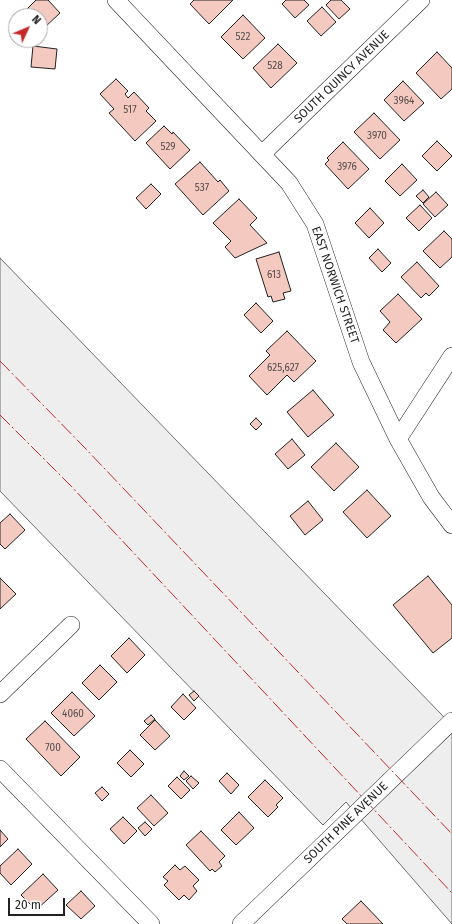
<!DOCTYPE html>
<style>
body{margin:0}
#map{position:relative;width:452px;height:924px;overflow:hidden;background:#fff;font-family:"Fira Sans",sans-serif}
canvas{display:block}
.north{position:absolute;left:8px;top:8px;width:40px;height:40px;box-sizing:border-box;background:#fff;border:1px solid #a7a7a7;border-radius:50%;rotate:46deg;font-size:11px;font-weight:700;line-height:16px;text-align:center;color:#222}
.north::after{content:'';display:block;margin:auto;width:14px;height:18px;background:#c62828;clip-path:polygon(50% 0,100% 100%,50% 72%,0 100%)}
.scale{position:absolute;left:8px;top:898px;width:57px;height:18px;box-sizing:border-box;border:2px solid #222;border-top:0;padding-left:5px;font-size:12px;line-height:14px;white-space:nowrap;color:#222;-webkit-text-stroke:3px #fff;paint-order:stroke}
</style>
<div id="map">
<canvas width="452" height="924"></canvas>
<div class="north">N</div>
<div class="scale">20 m</div>
</div>
<script>
const g = document.querySelector('canvas').getContext('2d');
g.lineJoin = 'round';
function fillPath(path, color) { g.fillStyle = color; g.fill(path, 'evenodd'); }
const toPath = rows => new Path2D(rows.map(r => 'M' + r).join(''));
function trace(path, color, width, dash) { g.strokeStyle = color; g.lineWidth = width; g.lineCap = dash ? 'butt' : 'round'; g.setLineDash(dash || []); g.stroke(path); }
function write(font, color, halo, rows, align = 'center') {
  g.font = font + ' "Fira Sans",sans-serif'; g.lineWidth = 3; g.setLineDash([]); g.textBaseline = 'middle'; g.strokeStyle = halo; g.fillStyle = color; for (const [text, x, y, turn = 0] of rows) {
    g.save(); g.translate(x, y); g.rotate((+turn || 0) * Math.PI / 180); g.textAlign = isNaN(turn) ? turn : align; if (halo) g.strokeText(text, 0, 0); g.fillText(text, 0, 0); g.restore();
  }
}
const green = toPath([
 [0,258,441,714,452,726,452,924,346,802,323,825,0,491,0,258]
]);
fillPath(green, '#eee');
trace(green, '#6f6f6f', 1);
const building = toPath([
 [36,0,48,0,60,13,44,28,40,25,40,16,32,16,26,10,36,0],
 [194,0,233,0,209,24,190,4,194,0],
 [286,0,304,0,309,5,295,18,282,4,286,0],
 [331,0,341,0,350,9,339,19,326,5,331,0],
 [322,7,336,22,321,36,307,21,322,7],
 [243,15,265,38,243,59,221,37,243,15],
 [278,44,297,63,271,88,253,68,278,44],
 [33,46,57,49,55,69,31,67,33,46],
 [437,52,452,68,452,89,441,99,416,73,437,52],
 [116,79,128,91,125,94,128,98,134,92,149,108,146,111,156,121,135,141,109,113,114,109,100,94,116,79],
 [403,81,424,103,404,121,384,100,403,81],
 [374,113,400,140,380,159,354,132,374,113],
 [164,126,172,134,173,132,190,150,170,169,146,143,164,126],
 [437,141,452,156,437,171,422,156,437,141],
 [343,142,369,169,348,189,325,164,329,160,327,158,343,142],
 [200,162,218,182,220,180,229,191,203,215,175,184,200,162],
 [402,164,417,180,400,196,385,181,402,164],
 [151,184,161,194,146,209,136,198,151,184],
 [423,190,429,197,423,203,416,196,423,190],
 [436,192,448,205,435,217,423,204,436,192],
 [239,199,257,218,250,225,267,243,235,258,225,247,231,241,213,223,239,199],
 [420,205,432,218,419,231,406,218,420,205],
 [370,208,384,223,369,238,355,223,370,208],
 [444,231,452,239,452,257,440,268,423,251,444,231],
 [378,249,391,263,382,272,369,258,378,249],
 [279,252,291,291,283,293,285,299,273,302,271,296,268,297,256,259,279,252],
 [417,262,439,286,429,296,426,293,421,298,401,277,417,262],
 [398,294,422,319,396,343,383,330,390,322,380,311,398,294],
 [256,303,273,321,261,333,244,315,256,303],
 [287,331,316,361,294,382,287,375,267,395,249,376,270,355,266,351,287,331],
 [313,390,334,415,308,437,287,412,313,390],
 [256,418,262,424,256,430,250,424,256,418],
 [292,439,305,455,288,469,275,454,292,439],
 [336,443,359,467,334,491,311,467,336,443],
 [367,490,391,516,367,538,343,512,367,490],
 [308,501,323,520,305,535,290,516,308,501],
 [10,514,25,530,5,549,0,544,0,523,10,514],
 [428,576,452,605,452,638,433,653,393,605,428,576],
 [0,578,16,594,0,609,0,578],
 [129,638,145,655,127,673,111,656,129,638],
 [100,665,117,682,99,700,82,683,100,665],
 [194,691,199,696,194,701,189,695,194,691],
 [72,692,95,716,74,736,51,713,72,692],
 [183,694,196,708,184,720,171,707,183,694],
 [151,715,155,719,148,725,144,721,151,715],
 [155,720,170,736,155,750,140,735,155,720],
 [45,721,80,757,61,776,26,739,45,721],
 [130,750,144,764,131,777,117,763,130,750],
 [184,771,189,776,184,780,180,776,184,771],
 [227,773,239,785,231,794,219,781,227,773],
 [191,776,199,783,193,789,186,781,191,776],
 [177,777,190,790,181,799,168,786,177,777],
 [265,780,283,798,276,805,278,807,268,817,248,797,265,780],
 [102,787,109,794,102,801,95,793,102,787],
 [151,795,168,813,154,826,137,808,151,795],
 [239,812,254,828,236,845,221,830,239,812],
 [123,817,137,831,124,844,110,829,123,817],
 [145,822,152,829,145,836,138,828,145,822],
 [0,830,8,839,0,847,0,830],
 [201,831,225,856,219,862,222,866,215,872,212,869,210,871,186,845,201,831],
 [18,849,32,864,11,885,0,873,0,866,18,849],
 [175,865,180,870,185,866,199,880,193,886,197,891,189,900,184,895,179,900,164,885,168,881,163,877,175,865],
 [43,874,58,890,36,910,21,895,43,874],
 [81,891,95,906,81,919,66,905,81,891],
 [361,901,383,924,347,924,342,919,361,901]
]);
fillPath(building, '#f3c9c0');
trace(building, '#222', 1);
const minor = toPath([
 [116,0,289,183,315,224,361,362,398,439,431,497,452,525],
 [262,154,421,0],
 [398,439,452,356],
 [0,694,71,625],
 [0,769,151,924],
 [241,924,452,721]
]);
trace(minor, '#222', 18);
trace(minor, '#fff', 17);
trace(toPath([
 [0,361,84,447,452,834],
 [0,415,71,486,452,893]
]), '#c62828', 1, [14, 3, 2, 3]);
write('10px', '#564c4a', null, [
 ["522",243,37],
 ["528",275,66],
 ["3964",404,101],
 ["517",130,110],
 ["3970",377,136],
 ["529",168,147],
 ["3976",347,167],
 ["537",202,188],
 ["613",274,275],
 ["625,627",283,368],
 ["4060",73,714],
 ["700",53,748]
]);
write('12px', '#222', '#fff', [
 ["SOUTH QUINCY AVENUE",342,77,-44],
 ["EAST NORWICH STREET",335,285,71],
 ["SOUTH PINE AVENUE",346,823,-44]
]);
</script>
